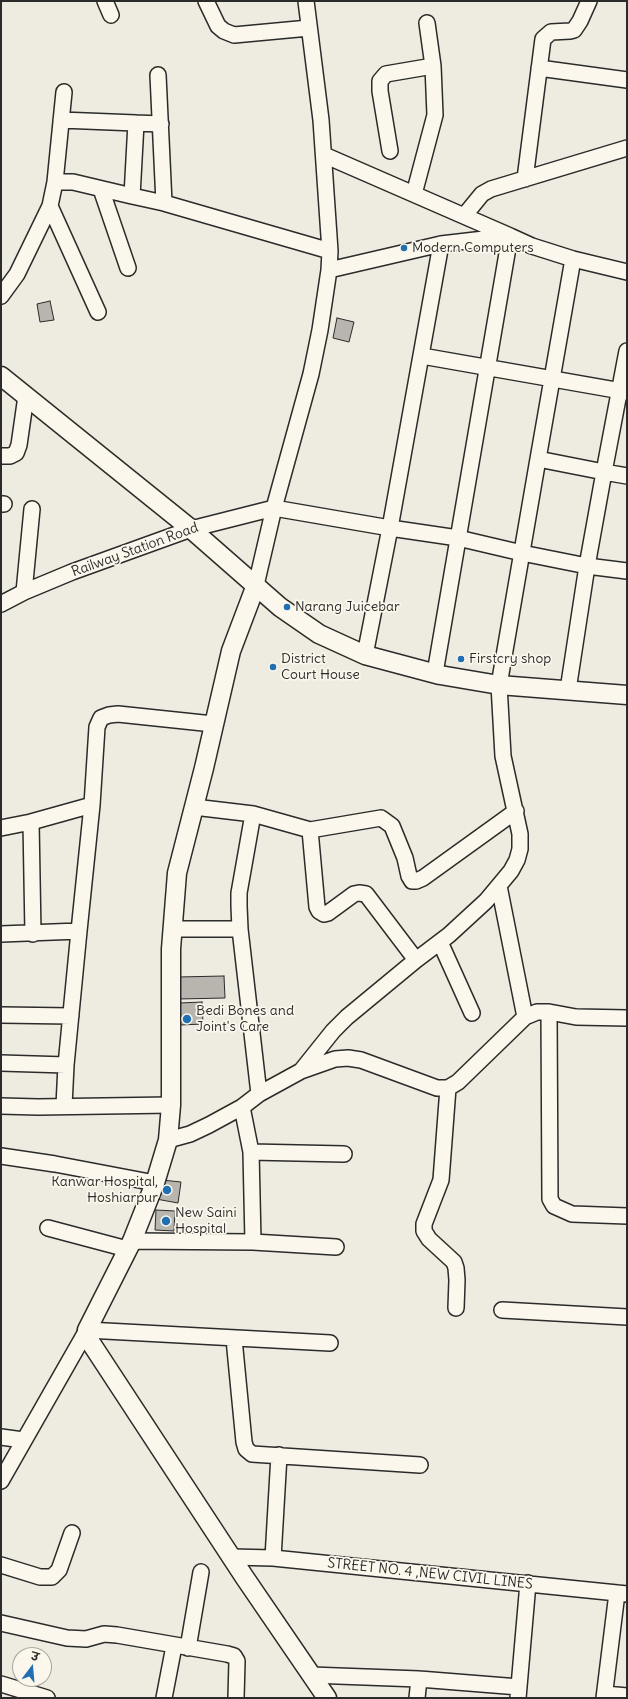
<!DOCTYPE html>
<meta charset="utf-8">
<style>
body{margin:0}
#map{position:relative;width:628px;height:1699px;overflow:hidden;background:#eeebe0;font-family:Delius,"Playpen Sans Deva",sans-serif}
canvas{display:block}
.frame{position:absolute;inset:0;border:2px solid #2b2b2b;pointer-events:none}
.north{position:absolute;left:12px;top:1647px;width:40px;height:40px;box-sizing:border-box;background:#fbf7ec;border:1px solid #a8a59f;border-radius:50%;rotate:16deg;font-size:11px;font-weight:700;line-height:16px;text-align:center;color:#2b2b2b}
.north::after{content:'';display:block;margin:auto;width:14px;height:18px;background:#1f6fb2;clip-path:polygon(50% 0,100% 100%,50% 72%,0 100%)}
</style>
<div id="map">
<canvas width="628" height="1699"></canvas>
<div class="frame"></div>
<div class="north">उ</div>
</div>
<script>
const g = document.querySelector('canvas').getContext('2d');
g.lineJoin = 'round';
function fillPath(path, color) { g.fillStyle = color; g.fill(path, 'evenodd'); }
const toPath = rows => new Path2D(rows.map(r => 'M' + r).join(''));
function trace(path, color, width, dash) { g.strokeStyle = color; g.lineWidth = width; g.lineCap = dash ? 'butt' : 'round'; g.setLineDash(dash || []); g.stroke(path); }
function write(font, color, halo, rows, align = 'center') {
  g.font = font + ' Delius,sans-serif'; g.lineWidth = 3.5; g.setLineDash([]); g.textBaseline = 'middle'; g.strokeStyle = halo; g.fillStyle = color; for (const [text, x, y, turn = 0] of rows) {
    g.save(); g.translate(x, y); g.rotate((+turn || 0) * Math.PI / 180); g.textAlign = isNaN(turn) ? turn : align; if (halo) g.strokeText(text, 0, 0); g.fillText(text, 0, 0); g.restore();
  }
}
const building = toPath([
 [50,301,54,320,40,322,37,304,50,301],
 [337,318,354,322,349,342,333,338,337,318],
 [224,976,225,998,179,999,178,977,224,976],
 [202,1002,203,1024,180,1025,180,1003,202,1002],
 [162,1180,181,1182,178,1203,156,1199,162,1180],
 [156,1210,175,1211,174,1231,155,1230,156,1210]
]);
fillPath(building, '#b8b5ae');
trace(building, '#2b2b2b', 1);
const minor = toPath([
 [105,1,111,15],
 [206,1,218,26,224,31,234,35,309,28],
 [539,68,627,80],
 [158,75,164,203],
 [61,120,161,124],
 [390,151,380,91,380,81,386,74,433,66],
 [324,155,464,216,482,194,491,189,627,148],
 [525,179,543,39,551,32,570,31,574,30,580,21,589,1],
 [55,182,73,182,132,196,136,123],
 [101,189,128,268],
 [414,194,435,115,433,66,427,23],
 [132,196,164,203,330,251],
 [50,206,98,312],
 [329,270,441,244],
 [1,296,17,274,50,206,55,182,64,92],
 [627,351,604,472,627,476],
 [422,356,627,392],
 [1,456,10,456,16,453,19,445,26,396],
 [538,459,573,259],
 [1,504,4,504],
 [256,585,274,508,311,374,320,330,329,270,330,251,321,120,306,1],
 [24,592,32,509],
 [1,604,24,592,72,572,191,529,274,508,390,528,441,244,510,236,532,246,573,259,627,272],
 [365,655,390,528,458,538,522,553,587,566,627,571],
 [435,673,510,236,464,216],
 [194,807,253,814,310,830,381,818,392,826,405,858,409,876,412,881,416,881,423,878,516,811],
 [253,814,239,893,239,906,240,929,259,1094],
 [31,822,33,934],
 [1,828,31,822,92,805],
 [310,830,317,907,319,911,324,914,328,913,354,894,359,893,366,894,416,960],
 [499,886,525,1017],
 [174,929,240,929],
 [1,934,79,931,92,805,97,727,101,718,109,715,118,714,213,724],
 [440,942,472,1013],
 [549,1012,550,1199,554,1206,572,1214,627,1216],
 [1,1015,71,1016],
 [1,1063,66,1065],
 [301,1071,333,1031,347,1017,416,960,449,935,486,901,511,871,517,860,520,849,520,834,503,756,499,685,538,459,604,472,587,566,568,690],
 [448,1088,441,1180,424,1224,424,1231,429,1239,454,1262,456,1268,457,1280,456,1308],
 [1,1106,38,1107,171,1105],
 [64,1106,66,1065,79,931],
 [242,1107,251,1152,253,1242],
 [168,1140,190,1134,209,1125,242,1107,259,1094,301,1071,335,1059,348,1058,361,1060,437,1088,448,1088,458,1082,525,1017,537,1012,549,1012,576,1017,627,1018],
 [251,1152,344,1154],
 [1,1156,55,1164,155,1183],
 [48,1228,127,1249],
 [132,1241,253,1242,336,1247],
 [502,1310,627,1317],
 [234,1339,244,1442,246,1449,252,1454,420,1465],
 [1,1437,23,1440],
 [1,1481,87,1330,330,1343],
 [232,1557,273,1558,627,1594],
 [273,1558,279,1455],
 [1,1565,40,1577,52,1577,59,1570,72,1533],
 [1,1623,67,1638,86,1639,104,1634,117,1635,227,1654,234,1656,237,1661,236,1698],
 [188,1648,201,1572],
 [311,1675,419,1679,519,1687],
 [1,1684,47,1698],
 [605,1694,627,1696],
 [164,1698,174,1646],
 [417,1698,419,1679],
 [518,1698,528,1583],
 [604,1698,617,1593]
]);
const major = toPath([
 [1,376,191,529,280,607,319,634,365,655,440,675,499,685,627,695],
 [256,585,231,651,204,768,177,873,171,949,171,1105,168,1140,155,1183,132,1241,87,1330,91,1343,245,1578,327,1698]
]);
trace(minor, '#2b2b2b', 18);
trace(major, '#2b2b2b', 21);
trace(minor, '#fbf7ec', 15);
trace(major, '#fbf7ec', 18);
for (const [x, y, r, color] of [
 [404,248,4,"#1f6fb2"],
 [287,607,4,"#1f6fb2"],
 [461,659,4,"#1f6fb2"],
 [273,667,4,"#1f6fb2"],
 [187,1019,5,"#1f6fb2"],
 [167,1190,5,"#1f6fb2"],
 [166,1221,5,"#1f6fb2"]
]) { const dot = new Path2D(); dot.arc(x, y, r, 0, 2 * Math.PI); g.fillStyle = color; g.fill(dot); trace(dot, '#fbf7ec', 1.5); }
write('14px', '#2b2b2b', '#fbf7ec', [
 ["Modern Computers",412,248],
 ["Narang Juicebar",295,607],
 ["District",281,659],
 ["Court House",281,675],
 ["Firstcry shop",469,659],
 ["Bedi Bones and",196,1011],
 ["Joint's Care",196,1027],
 ["Kanwar Hospital,",158,1182,"right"],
 ["Hoshiarpur",158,1198,"right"],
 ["New Saini",175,1213],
 ["Hospital",175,1229]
], 'left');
write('14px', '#2b2b2b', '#fbf7ec', [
 ["Railway Station Road",135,550,-20],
 ["STREET NO. 4 ,NEW CIVIL LINES",430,1574,6]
]);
</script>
